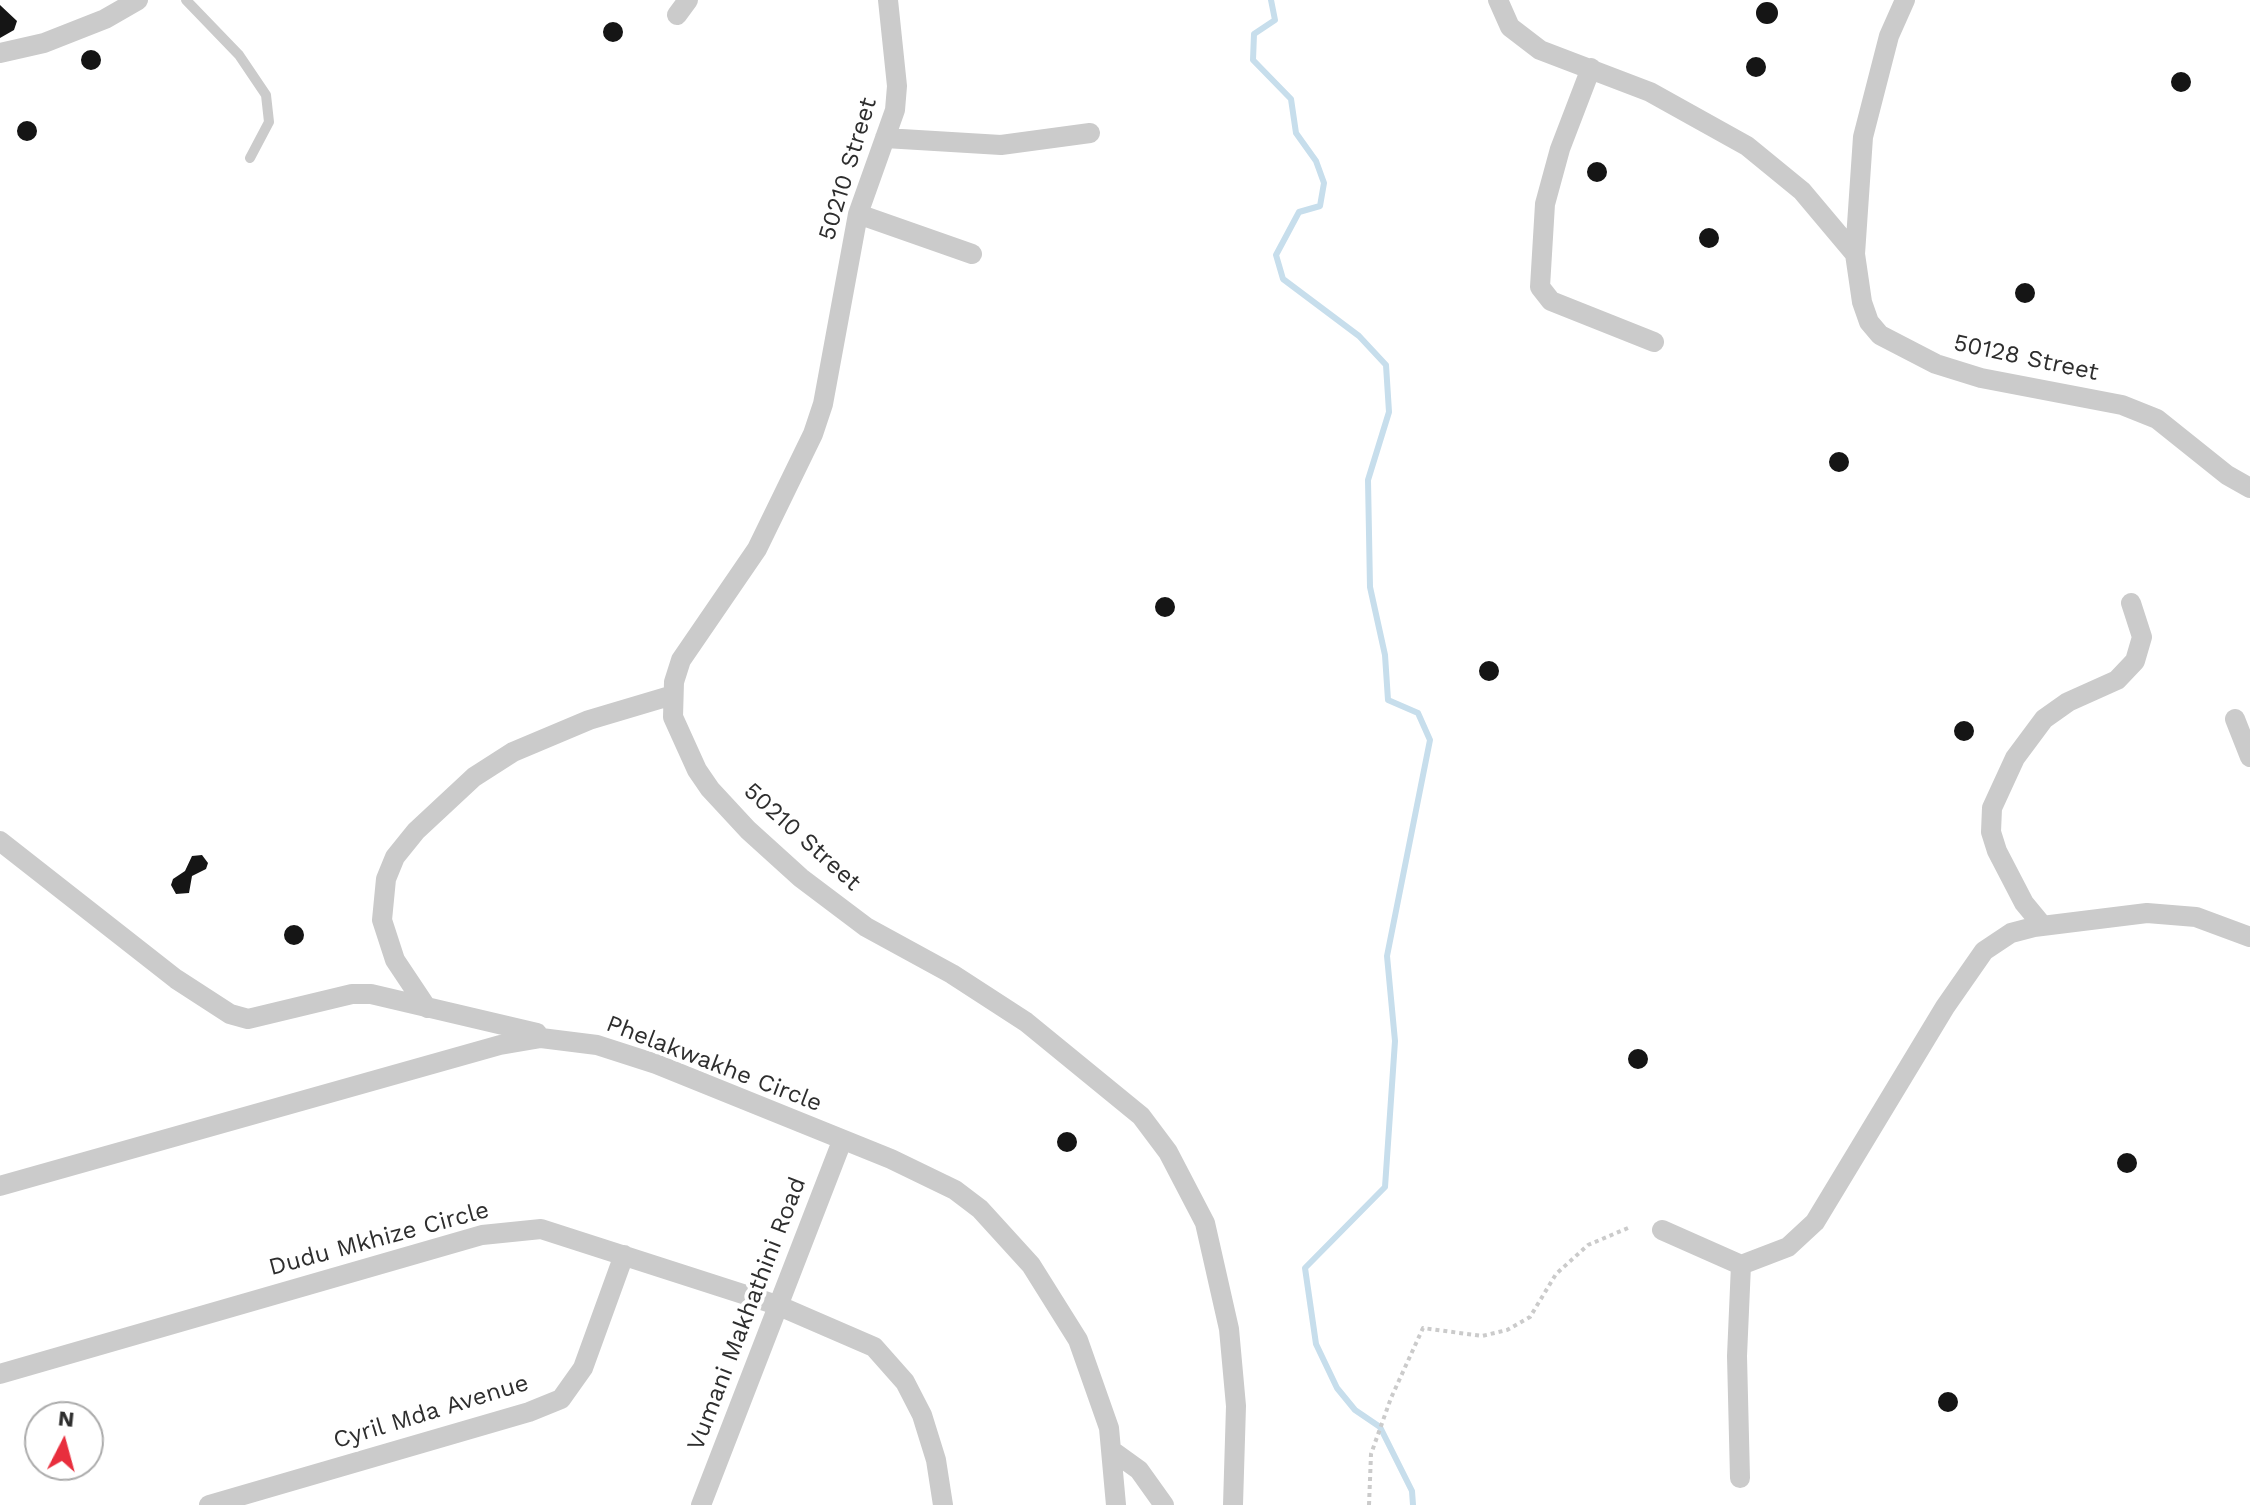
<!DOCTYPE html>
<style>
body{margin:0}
#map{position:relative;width:2250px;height:1505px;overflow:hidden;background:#fff;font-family:"Work Sans",sans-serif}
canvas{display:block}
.north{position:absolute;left:24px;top:1401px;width:80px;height:80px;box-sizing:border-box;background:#fff;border:2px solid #ababab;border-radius:50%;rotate:6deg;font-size:22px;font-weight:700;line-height:32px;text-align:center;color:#2e2e2e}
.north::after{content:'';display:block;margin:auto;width:28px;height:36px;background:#e82e3d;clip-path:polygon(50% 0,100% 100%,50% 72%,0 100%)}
</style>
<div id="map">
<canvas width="2250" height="1505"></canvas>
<div class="north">N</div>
</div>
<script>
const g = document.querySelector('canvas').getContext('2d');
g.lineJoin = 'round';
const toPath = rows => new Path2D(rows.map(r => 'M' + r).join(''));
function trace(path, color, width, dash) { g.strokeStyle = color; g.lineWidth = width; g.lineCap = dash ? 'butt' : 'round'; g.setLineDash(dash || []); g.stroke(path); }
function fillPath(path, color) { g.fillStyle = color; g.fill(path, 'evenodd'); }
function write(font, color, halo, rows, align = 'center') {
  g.font = font + ' "Work Sans",sans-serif'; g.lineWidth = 8; g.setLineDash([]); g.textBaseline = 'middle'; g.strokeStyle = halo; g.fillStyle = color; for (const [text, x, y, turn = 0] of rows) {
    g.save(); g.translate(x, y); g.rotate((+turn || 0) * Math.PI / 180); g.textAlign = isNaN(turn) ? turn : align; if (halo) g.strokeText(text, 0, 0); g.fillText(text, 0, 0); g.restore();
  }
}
trace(toPath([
 [1271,0,1275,20,1254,34,1253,60,1291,99,1296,133,1316,161,1324,183,1320,206,1299,212,1276,255,1283,279,1359,336,1386,365,1389,412,1368,480,1370,587,1385,655,1388,700,1418,713,1430,740,1387,956,1395,1041,1385,1187,1305,1268,1316,1344,1337,1388,1355,1410,1380,1427,1412,1491,1413,1505]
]), '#c7deec', 6);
fillPath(toPath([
 '1756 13a11 11 0 1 1 22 0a11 11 0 1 1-22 0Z',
 [0,5,17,21,14,30,0,38],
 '603 32a10 10 0 1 1 20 0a10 10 0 1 1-20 0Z',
 '81 60a10 10 0 1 1 20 0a10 10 0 1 1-20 0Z',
 '1746 67a10 10 0 1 1 20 0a10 10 0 1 1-20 0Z',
 '2171 82a10 10 0 1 1 20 0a10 10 0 1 1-20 0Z',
 '17 131a10 10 0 1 1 20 0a10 10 0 1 1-20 0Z',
 '1587 172a10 10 0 1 1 20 0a10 10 0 1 1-20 0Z',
 '1699 238a10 10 0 1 1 20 0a10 10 0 1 1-20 0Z',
 '2015 293a10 10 0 1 1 20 0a10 10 0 1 1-20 0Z',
 '1829 462a10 10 0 1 1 20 0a10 10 0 1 1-20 0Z',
 '1155 607a10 10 0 1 1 20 0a10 10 0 1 1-20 0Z',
 '1479 671a10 10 0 1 1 20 0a10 10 0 1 1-20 0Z',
 '1954 731a10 10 0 1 1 20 0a10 10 0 1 1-20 0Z',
 [202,855,208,863,206,869,192,876,189,893,176,894,171,885,173,879,185,871,192,856],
 '284 935a10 10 0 1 1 20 0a10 10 0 1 1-20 0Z',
 '1628 1059a10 10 0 1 1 20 0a10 10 0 1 1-20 0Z',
 '1057 1142a10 10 0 1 1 20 0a10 10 0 1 1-20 0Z',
 '2117 1163a10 10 0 1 1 20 0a10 10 0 1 1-20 0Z',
 '1938 1402a10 10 0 1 1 20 0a10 10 0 1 1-20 0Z'
]), '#151515');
trace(toPath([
 [1369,1505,1371,1454,1391,1398,1423,1328,1482,1336,1507,1330,1530,1317,1556,1274,1588,1245,1628,1228]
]), '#cbcbcb', 4, [4, 4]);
trace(toPath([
 [186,0,239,55,266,95,269,122,250,158]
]), '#cbcbcb', 10);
trace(toPath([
 [888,0,897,86,895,110,858,214,823,404,813,434,757,549,681,660,674,682,673,717,697,770,710,789,748,830,801,878,866,927,952,974,1026,1022,1141,1116,1168,1152,1205,1223,1229,1329,1236,1406,1233,1505],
 [1498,0,1510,27,1540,50,1650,92,1747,146,1802,191,1855,254],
 [1905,0,1889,36,1863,137,1855,254,1862,302,1869,322,1880,335,1936,364,1981,378,2122,405,2157,419,2227,475,2250,488],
 [677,15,688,0],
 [0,53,44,43,105,19,138,0],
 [1591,68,1560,149,1545,204,1540,287,1551,301,1654,342],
 [885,138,1001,145,1090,133],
 [858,214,972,254],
 [2235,719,2250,757],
 [0,841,176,979,230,1014,248,1019,352,994,371,994,537,1033],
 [2043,926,2024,903,1997,851,1991,832,1992,808,2015,758,2044,719,2068,702,2117,680,2135,661,2142,637,2131,603],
 [427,1008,395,960,382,920,386,879,395,857,416,831,474,777,513,752,589,720,673,695],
 [0,1186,500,1045,541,1038,597,1045,656,1064,891,1159,955,1190,980,1209,1031,1265,1078,1340,1109,1428,1116,1505],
 [1662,1230,1741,1265],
 [0,1374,482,1235,541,1229,777,1305,874,1347,905,1382,922,1415,936,1460,943,1505],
 [1114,1452,1139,1470,1164,1505],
 [1740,1478,1737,1356,1741,1265,1788,1247,1815,1222,1945,1007,1984,951,2011,933,2034,927,2147,913,2196,917,2250,937],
 [209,1505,529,1412,561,1399,583,1368,624,1255],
 [701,1505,842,1141]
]), '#cbcbcb', 20);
write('24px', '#2e2e2e', '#fff', [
 ["50210 Street",848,169,-73],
 ["50128 Street",2026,358,12],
 ["50210 Street",802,837,42],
 ["Phelakwakhe Circle",714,1064,21],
 ["Dudu Mkhize Circle",379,1239,-15],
 ["Vumani Makhathini Road",747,1314,-69],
 ["Cyril Mda Avenue",431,1412,-17]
]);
</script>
